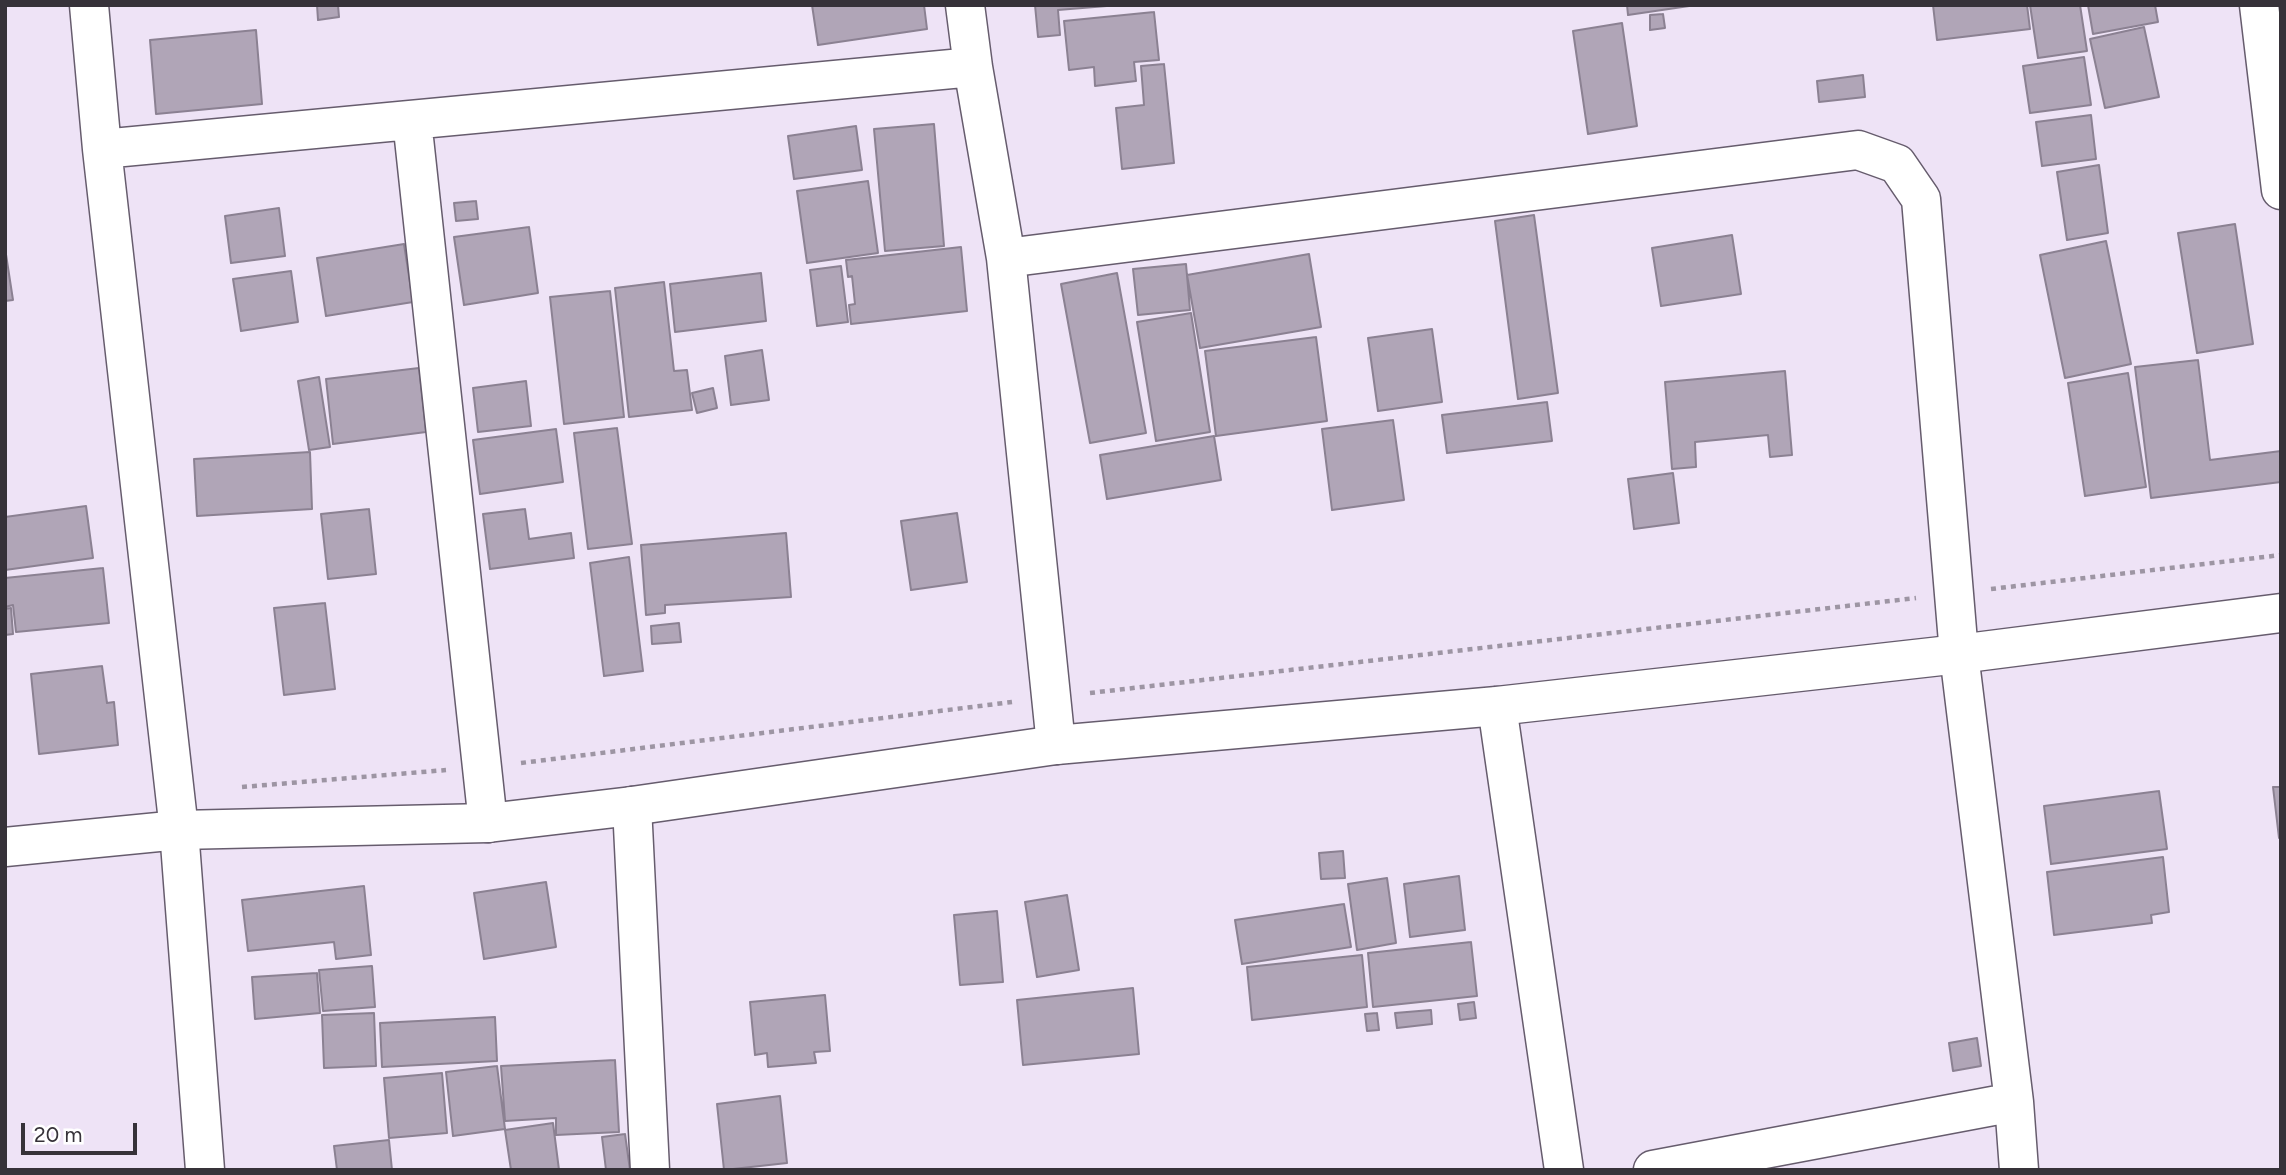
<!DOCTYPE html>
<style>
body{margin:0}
#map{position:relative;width:2286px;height:1175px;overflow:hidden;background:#eee3f6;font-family:Figtree,sans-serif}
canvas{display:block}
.frame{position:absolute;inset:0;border:7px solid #363239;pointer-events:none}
.scale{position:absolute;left:21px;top:1123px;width:116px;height:32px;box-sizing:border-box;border:4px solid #363239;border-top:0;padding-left:9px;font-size:21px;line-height:24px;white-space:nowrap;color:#363239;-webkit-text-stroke:5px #fff;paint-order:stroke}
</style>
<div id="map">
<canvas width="2286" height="1175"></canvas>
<div class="frame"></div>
<div class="scale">20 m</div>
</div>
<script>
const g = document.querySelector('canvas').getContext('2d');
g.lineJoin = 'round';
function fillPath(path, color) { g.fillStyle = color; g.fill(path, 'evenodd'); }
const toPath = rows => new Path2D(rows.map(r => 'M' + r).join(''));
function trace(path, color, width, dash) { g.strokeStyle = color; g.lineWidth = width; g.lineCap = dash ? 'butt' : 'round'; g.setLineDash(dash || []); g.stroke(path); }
const building = toPath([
 [317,5,338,5,339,17,318,20,317,5],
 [812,5,924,5,927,29,818,45,812,5],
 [1035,5,1119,5,1058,10,1060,35,1038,37,1035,5],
 [1627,5,1696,5,1628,15,1627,5],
 [1933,5,2027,5,2030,29,1937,40,1933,5],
 [2030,5,2080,5,2087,51,2038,58,2030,5],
 [2088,5,2155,5,2158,22,2093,34,2088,5],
 [1154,12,1159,60,1134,62,1136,81,1095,86,1094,67,1069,70,1064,21,1154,12],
 [1663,14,1665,28,1650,30,1650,15,1663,14],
 [1622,23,1637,126,1588,134,1573,31,1622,23],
 [2144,27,2159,97,2105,108,2090,39,2144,27],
 [256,30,262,104,156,114,150,40,256,30],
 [2084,57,2091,105,2030,113,2023,66,2084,57],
 [1164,64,1174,163,1122,169,1116,108,1144,105,1141,66,1164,64],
 [1863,75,1865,97,1819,102,1817,81,1863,75],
 [2091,115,2096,159,2042,166,2036,122,2091,115],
 [934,124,944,246,885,251,874,129,934,124],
 [856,126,862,170,794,179,788,136,856,126],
 [2099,165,2108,233,2067,240,2057,172,2099,165],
 [868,181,878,253,807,263,797,191,868,181],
 [476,201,478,219,456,221,454,203,476,201],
 [279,208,285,256,231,263,225,216,279,208],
 [1534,215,1558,393,1518,399,1495,221,1534,215],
 [2235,224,2253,344,2197,353,2178,233,2235,224],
 [529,227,538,293,464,305,454,237,529,227],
 [1732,235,1741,294,1661,306,1652,248,1732,235],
 [2106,241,2131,364,2065,378,2040,255,2106,241],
 [404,244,413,302,326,316,317,258,404,244],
 [961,247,967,311,851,324,849,305,855,304,852,276,848,277,846,260,961,247],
 [5,248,13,300,5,301,5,248],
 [1309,254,1321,327,1200,348,1187,275,1309,254],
 [1186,264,1190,310,1138,315,1133,269,1186,264],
 [841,266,848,322,817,326,810,270,841,266],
 [291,271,298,322,241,331,233,279,291,271],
 [761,273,766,321,675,332,670,284,761,273],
 [1117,273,1146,433,1090,443,1061,284,1117,273],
 [664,282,674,371,687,370,692,410,629,417,615,288,664,282],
 [610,291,624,417,564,424,550,297,610,291],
 [1191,313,1210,432,1156,441,1137,322,1191,313],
 [1432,329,1442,402,1378,411,1368,338,1432,329],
 [1316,337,1327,421,1216,436,1205,351,1316,337],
 [762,350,769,400,731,405,725,356,762,350],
 [2198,360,2210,460,2281,451,2281,482,2151,498,2135,367,2198,360],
 [419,368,426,432,333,444,326,379,419,368],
 [1785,371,1792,455,1770,457,1768,435,1695,442,1696,467,1672,469,1665,382,1785,371],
 [2128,373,2146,487,2085,496,2068,383,2128,373],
 [319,377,330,447,309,450,298,381,319,377],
 [526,381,531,426,478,432,473,388,526,381],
 [713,388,717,408,697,413,692,393,713,388],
 [1547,402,1552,441,1447,453,1442,415,1547,402],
 [1393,420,1404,500,1332,510,1322,429,1393,420],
 [617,428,632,544,588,549,574,433,617,428],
 [556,429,563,482,480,494,473,440,556,429],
 [1214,436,1221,480,1107,499,1100,455,1214,436],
 [310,452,312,509,197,516,194,459,310,452],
 [1673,473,1679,523,1634,529,1628,479,1673,473],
 [86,506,93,558,5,570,5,517,86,506],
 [369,509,376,574,328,579,321,514,369,509],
 [525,509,529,539,571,533,574,558,490,569,483,514,525,509],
 [957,513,967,582,911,590,901,521,957,513],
 [786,533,791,597,665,605,665,613,646,615,641,545,786,533],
 [629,557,643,671,604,676,590,563,629,557],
 [103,568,109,623,16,632,13,605,5,607,5,578,103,568],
 [325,603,335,689,284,695,274,608,325,603],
 [11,608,13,634,5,635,5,609,11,608],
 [679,623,681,642,652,644,651,626,679,623],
 [102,666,107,703,114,702,118,745,39,754,31,674,102,666],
 [2273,787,2281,787,2281,838,2279,838,2273,787],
 [2159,791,2167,849,2051,864,2044,806,2159,791],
 [1343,851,1345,878,1321,879,1319,853,1343,851],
 [2163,857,2169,912,2151,915,2152,923,2054,935,2047,872,2163,857],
 [1459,876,1465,930,1410,937,1404,884,1459,876],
 [1387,878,1396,943,1357,950,1348,884,1387,878],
 [546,882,556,947,484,959,474,893,546,882],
 [364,886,371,955,336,959,334,942,248,951,242,900,364,886],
 [1067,895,1079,970,1037,977,1025,902,1067,895],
 [1344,904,1351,947,1242,964,1235,920,1344,904],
 [997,911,1003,982,960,985,954,915,997,911],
 [1471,942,1477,996,1373,1007,1368,953,1471,942],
 [1362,955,1367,1007,1252,1020,1247,967,1362,955],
 [372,966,375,1007,323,1011,319,970,372,966],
 [317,973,320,1013,255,1019,252,977,317,973],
 [1133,988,1139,1054,1023,1065,1017,1000,1133,988],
 [825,995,830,1051,814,1052,816,1063,768,1067,767,1053,755,1055,750,1002,825,995],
 [1474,1002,1476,1018,1460,1020,1458,1004,1474,1002],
 [1431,1010,1432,1024,1397,1028,1395,1013,1431,1010],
 [374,1013,376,1066,324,1068,322,1015,374,1013],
 [1377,1013,1379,1030,1367,1031,1365,1014,1377,1013],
 [495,1017,497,1061,382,1067,380,1023,495,1017],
 [1977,1038,1981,1066,1953,1071,1949,1043,1977,1038],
 [615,1060,619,1132,556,1135,556,1118,505,1121,501,1066,615,1060],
 [497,1066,505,1129,453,1136,446,1072,497,1066],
 [442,1073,447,1133,389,1138,384,1078,442,1073],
 [780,1096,787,1163,724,1170,717,1104,780,1096],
 [553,1123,559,1170,511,1170,505,1130,553,1123],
 [625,1134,630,1170,606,1170,602,1137,625,1134],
 [389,1140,392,1170,337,1170,334,1146,389,1140]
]);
fillPath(building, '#b0a5b7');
trace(building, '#8b8192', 2);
const street = toPath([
 [89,5,102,149,179,830,205,1170],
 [965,5,973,67,1006,258,1056,745],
 [2259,5,2281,190],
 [412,120,488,823],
 [102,149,973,67],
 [1006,258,1858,150,1897,164,1921,199,1959,654,2014,1102,2019,1170],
 [1497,706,1564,1170],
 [632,806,650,1170],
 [1653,1170,2014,1102]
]);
const secondary = toPath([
 [5,847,179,830,488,823,632,806,1056,745,1497,706,1959,654,2281,613]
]);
trace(street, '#665c6d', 41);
trace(secondary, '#665c6d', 41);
trace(toPath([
 [1991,589,2281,555],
 [1090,693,1916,598],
 [521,763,1012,702],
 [242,787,446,770]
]), '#9d95a3', 4.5, [5, 5]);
trace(street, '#fff', 38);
trace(secondary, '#fff', 38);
</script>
